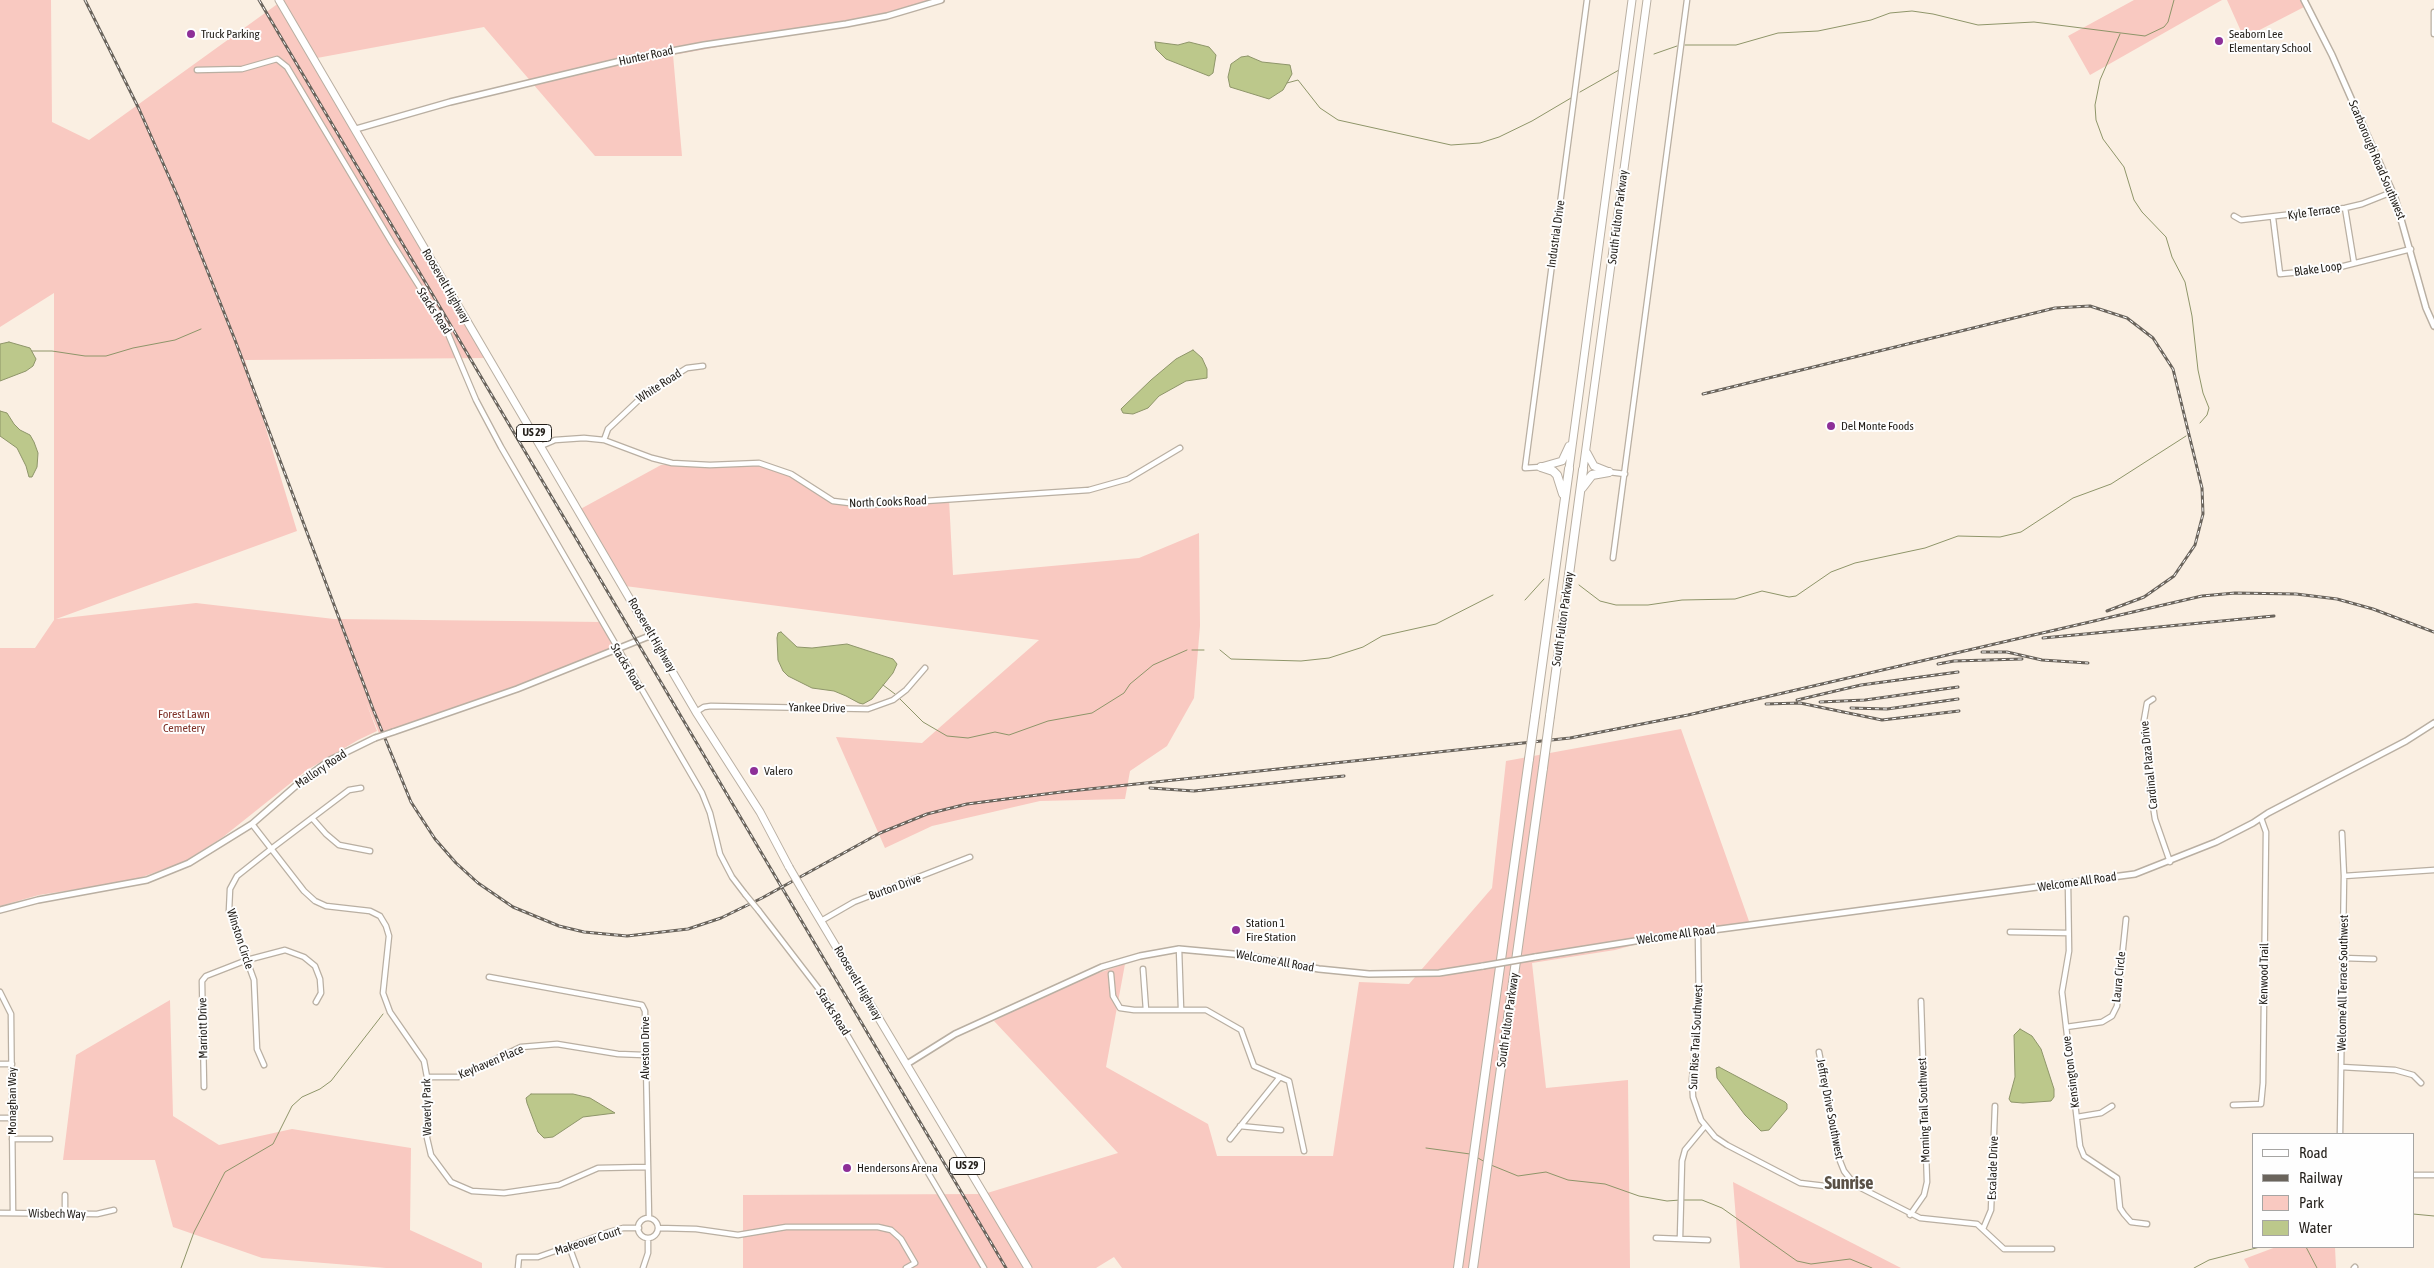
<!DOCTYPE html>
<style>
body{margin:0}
#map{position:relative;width:2434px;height:1268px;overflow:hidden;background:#faefe2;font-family:"Asap Condensed",sans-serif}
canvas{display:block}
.legend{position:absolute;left:2252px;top:1133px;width:162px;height:115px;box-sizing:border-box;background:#fefefe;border:1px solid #a6a5a3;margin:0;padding:6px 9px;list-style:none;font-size:15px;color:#231f1a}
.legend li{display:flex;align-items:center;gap:10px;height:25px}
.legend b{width:25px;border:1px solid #a6a5a3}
</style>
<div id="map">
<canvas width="2434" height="1268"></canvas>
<ul class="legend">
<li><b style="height:6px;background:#fff"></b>Road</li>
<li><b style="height:6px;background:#6a645c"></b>Railway</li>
<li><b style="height:14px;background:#f9c9c1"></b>Park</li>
<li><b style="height:14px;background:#bcc88b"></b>Water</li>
</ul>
</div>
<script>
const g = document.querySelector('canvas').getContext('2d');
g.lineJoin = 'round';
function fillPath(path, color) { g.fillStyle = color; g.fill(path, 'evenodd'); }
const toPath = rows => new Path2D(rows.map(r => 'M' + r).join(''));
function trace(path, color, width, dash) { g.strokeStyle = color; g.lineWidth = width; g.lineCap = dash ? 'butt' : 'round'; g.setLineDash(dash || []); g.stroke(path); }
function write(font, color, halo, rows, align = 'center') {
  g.font = font + ' "Asap Condensed",sans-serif'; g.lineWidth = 4; g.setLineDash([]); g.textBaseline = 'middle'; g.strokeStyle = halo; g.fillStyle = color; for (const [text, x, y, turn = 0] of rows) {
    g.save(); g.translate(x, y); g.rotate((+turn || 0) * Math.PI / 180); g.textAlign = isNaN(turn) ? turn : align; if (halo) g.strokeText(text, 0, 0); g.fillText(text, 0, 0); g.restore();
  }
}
fillPath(toPath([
 [0,0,51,0,52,122,89,140,283,0,938,0,884,17,673,55,682,156,595,156,484,27,317,58,360,129,488,358,245,360,297,531,56,619,196,603,334,619,602,622,617,651,381,738,366,702,377,731,358,740,307,770,223,837,184,862,131,881,39,895,0,906,0,648,35,648,54,620,54,293,0,327],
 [2134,0,2222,0,2090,75,2068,36],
 [2227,0,2303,0,2306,6,2244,38],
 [750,461,775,467,849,506,949,499,953,575,1139,558,1199,533,1200,626,1194,698,1167,746,1130,771,1125,799,1040,801,932,826,885,848,836,737,922,743,1039,640,625,586,575,512,661,465,699,465],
 [1681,729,1750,924,1649,941,1615,950,1532,963,1546,1088,1628,1080,1630,1268,1122,1268,1114,1257,1096,1268,743,1268,743,1195,984,1194,1118,1153,994,1021,1059,986,1125,964,1106,1067,1208,1124,1217,1156,1333,1156,1359,982,1409,984,1492,888,1506,761],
 [170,1000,173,1116,219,1145,292,1129,411,1148,410,1230,482,1263,482,1268,386,1268,262,1258,173,1227,155,1160,63,1160,76,1055],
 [1733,1182,1901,1268,1740,1268],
 [2276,1247,2335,1247,2336,1268,2249,1268,2244,1259]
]), '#f9c9c1');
const water = toPath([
 [1155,42,1178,45,1189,42,1209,47,1216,55,1213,73,1209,76,1166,59,1156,49,1155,42],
 [1248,56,1262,62,1290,65,1292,74,1283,90,1269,99,1230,87,1228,77,1231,64,1241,57,1248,56],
 [9,342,30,348,36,359,33,366,26,371,0,381,0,344,9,342],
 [1193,350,1202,358,1207,369,1207,378,1186,381,1159,396,1148,408,1133,414,1123,413,1121,409,1123,407,1151,380,1176,359,1193,350],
 [0,411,7,413,14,424,20,430,30,435,34,442,38,453,37,467,32,477,29,477,26,466,17,448,0,436,0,411],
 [781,632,797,647,812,648,847,644,893,659,897,664,893,673,872,699,863,704,859,703,846,696,834,691,812,688,788,676,783,671,778,660,777,638,778,633,781,632],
 [2020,1029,2032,1036,2041,1049,2054,1089,2054,1097,2051,1101,2023,1103,2011,1102,2009,1099,2015,1077,2014,1035,2020,1029],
 [1719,1067,1785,1102,1787,1104,1787,1109,1769,1130,1761,1131,1745,1115,1717,1078,1716,1068,1719,1067],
 [531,1094,573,1094,590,1098,615,1113,583,1117,553,1137,544,1138,538,1132,527,1103,526,1098,531,1094]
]);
fillPath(water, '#bcc88b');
trace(water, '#8e9569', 1);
trace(toPath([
 [2120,34,2100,80,2095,105,2096,120,2103,139,2124,167,2134,200,2142,212,2166,237,2172,257,2185,282,2192,316,2198,370,2203,393,2209,408,2207,415,2200,423],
 [1685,45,1736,45,1778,33,1818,31,1871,20,1890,13,1912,11,1933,14,1978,25,2034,22,2145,36,2164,27,2168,22,2174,0],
 [1654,54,1677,46],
 [1287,83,1298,80,1320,108,1338,120,1451,145,1480,143,1499,137,1532,121,1571,98],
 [1580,92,1619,70],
 [32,351,52,351,85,356,106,356,133,348,175,340,201,329],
 [1579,585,1600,601,1616,605,1648,605,1682,600,1735,599,1762,591,1789,597,1796,596,1831,572,1855,563,1925,548,1958,536,2000,537,2021,532,2073,498,2111,484,2186,436],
 [1525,600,1544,579],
 [1192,650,1204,650],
 [1220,650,1231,659,1301,661,1329,658,1363,647,1382,636,1436,624,1493,595],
 [883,685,895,694],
 [899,698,923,722,947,736,968,738,995,732,1009,735,1048,721,1092,713,1124,693,1130,684,1153,665,1187,650],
 [1426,1148,1470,1154],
 [1478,1158,1485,1162],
 [1491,1165,1518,1176,1546,1172,1568,1180,1605,1184,1639,1196,1667,1201,1680,1200],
 [1684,1200,1702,1200,1722,1208,1797,1261,1811,1264,1850,1259,1872,1268],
 [2413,1214,2434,1216],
 [2306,1247,2317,1268],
 [181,1268,194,1232,225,1172,273,1144,292,1106,302,1097,320,1089,331,1081,383,1014],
 [2194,1268,2209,1260,2260,1247]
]), '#8e9569', 1);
const minor = toPath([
 [2434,12,2434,34],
 [197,70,242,69,277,59,287,67,392,243,446,329,476,400,501,447,702,793,710,813,720,854,732,877,745,894],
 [2345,208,2354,263],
 [2234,216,2241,220,2345,208,2362,204,2392,192],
 [2273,218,2280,274,2332,269,2411,249],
 [604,440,608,429,644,395,687,368,703,366],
 [541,446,555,440,584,438,604,440,652,458,672,463,710,465,759,463,791,474,833,501,866,505,1089,490,1128,479,1180,448],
 [1541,467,1525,468,1587,0],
 [1609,472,1625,474],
 [1613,558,1687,0],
 [2153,699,2147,703,2144,720,2151,793,2155,819,2170,862],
 [696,712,704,707,711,706,868,709,893,700,906,690,925,668],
 [312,818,326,834,339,845,370,851],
 [252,824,304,891,315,901,326,906,370,911,380,916,386,926,389,936,383,993,390,1012,424,1061,427,1077,427,1138,431,1155,451,1182,472,1191,504,1193,559,1185,598,1168,646,1167],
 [2344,876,2434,870],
 [2068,884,2069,951,2062,992,2080,1146,2084,1156,2117,1178,2120,1208,2124,1214,2131,1222,2147,1224],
 [759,911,825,997,984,1268],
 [821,921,854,902,970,857],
 [2010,932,2068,933],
 [1698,934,1699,1010,1692,1079,1693,1097,1701,1120,1715,1137,1727,1145,1800,1183,1825,1186,1850,1180],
 [1179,949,1181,1009],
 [2343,958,2374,959],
 [1143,969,1146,1010],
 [1111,974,1113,996,1120,1008,1134,1010,1206,1010,1241,1030,1254,1066,1289,1081,1304,1151],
 [489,977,642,1005,645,1011,649,1218],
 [0,992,11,1014,13,1213],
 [2066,1027,2102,1022,2112,1016,2117,1006,2126,919],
 [1819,1052,1840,1161,1844,1171,1855,1185,1920,1218,1977,1224,2004,1249,2052,1249],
 [0,1064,12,1064],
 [264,1065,257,1049,254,980,229,911,230,889,237,876,271,849,349,790,361,788],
 [2341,1067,2395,1070,2413,1075,2421,1083],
 [427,1077,458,1077,521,1047,557,1044,618,1054,644,1055],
 [204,1087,202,981,206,976,247,960,285,950,304,957,315,966,320,979,321,993,316,1002],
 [2233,1105,2261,1104,2263,1083,2266,832,2261,818],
 [2077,1117,2101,1113,2112,1106],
 [0,1118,12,1118],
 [1240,1126,1281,1130],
 [2340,1134,2344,876,2342,833],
 [12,1139,50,1139],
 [1230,1139,1280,1077],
 [2413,1175,2434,1175],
 [0,1213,97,1214,114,1210],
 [65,1214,65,1195],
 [1910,1215,1924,1195,1927,1182,1921,1001],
 '638 1228a10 10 0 1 1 20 0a10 10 0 1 1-20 0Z',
 [658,1228,696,1229,738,1235,786,1227,878,1227,891,1230,901,1239,915,1263,906,1268],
 [1983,1229,1991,1210,1995,1106],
 [1656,1238,1708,1240],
 [1680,1238,1682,1161,1685,1150,1705,1126],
 [569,1246,577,1268],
 [518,1268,519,1257,538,1257,609,1232,623,1228,639,1228],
 [643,1268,648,1253,648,1238],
 [2354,1268,2355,1267]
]);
const tertiary = toPath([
 [2304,0,2332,55,2395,198,2426,308,2434,326],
 [356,129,450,102,629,59,704,45,846,24,887,16,941,0],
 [393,732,517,689,652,635],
 [0,910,38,900,147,880,189,863,252,824,299,783,330,760,375,738],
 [1535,957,1660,937,2135,874,2216,842,2253,823,2268,813,2406,741,2434,723],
 [907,1064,955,1034,1102,967,1140,956,1179,949,1244,955,1319,969,1369,974,1439,973,1483,966]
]);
const primary = toPath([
 [279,0,696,712,760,812,789,867],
 [807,898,1028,1268]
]);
const trunk = toPath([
 [1587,453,1594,466,1609,472],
 [1541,467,1562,461,1569,446],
 [1569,469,1632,0],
 [1583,470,1647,0]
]);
const motorway = toPath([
 [1541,467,1553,471,1557,475,1563,494],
 [1582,488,1592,475,1609,472],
 [1535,716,1569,469],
 [1550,716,1583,470],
 [1458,1268,1529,759],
 [1473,1268,1543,768]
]);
trace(minor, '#b9afa2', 7);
trace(tertiary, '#b9afa2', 8);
trace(primary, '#b9afa2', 9);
trace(trunk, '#b9afa2', 9);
trace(motorway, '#b9afa2', 10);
trace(minor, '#fff', 4.5);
trace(tertiary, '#fff', 5);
trace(primary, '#fff', 7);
trace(trunk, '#fff', 7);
trace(motorway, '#fff', 8);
const rail = toPath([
 [85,0,139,109,178,197,235,340,373,709,411,802,435,839,456,863,478,883,513,907,559,926,584,932,627,936,688,929,721,918,762,898,880,833,927,814,967,804,1061,792,1570,738,1688,715,2202,596,2235,593,2296,594,2337,599,2373,609,2434,632],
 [259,0,1006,1268],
 [1703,394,2055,308,2090,306,2127,318,2153,338,2173,369,2202,488,2203,514,2195,545,2174,576,2144,597,2107,611],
 [2043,638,2274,616],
 [1982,652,2007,652,2042,660,2088,663],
 [1938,664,1954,661,2022,659],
 [1797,700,1861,685,1958,672],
 [1820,702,1865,700,1958,687],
 [1766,704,1800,703,1882,720,1959,711],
 [1851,708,1887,709,1958,699],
 [1150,788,1194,791,1344,776]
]);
trace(rail, '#6a645c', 3);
trace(rail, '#fefefe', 1, [4]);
const minorBridge = toPath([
 [745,894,759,911]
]);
const tertiaryBridge = toPath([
 [375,738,393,732],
 [1483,966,1535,957]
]);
const primaryBridge = toPath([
 [789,867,807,898]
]);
const motorwayBridge = toPath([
 [1529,759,1535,716],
 [1543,768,1550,716]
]);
trace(minorBridge, '#b9afa2', 7, []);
trace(tertiaryBridge, '#b9afa2', 8, []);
trace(primaryBridge, '#b9afa2', 9, []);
trace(motorwayBridge, '#b9afa2', 10, []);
trace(minorBridge, '#fff', 4.5);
trace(tertiaryBridge, '#fff', 5);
trace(primaryBridge, '#fff', 7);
trace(motorwayBridge, '#fff', 8);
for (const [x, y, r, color] of [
 [191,34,5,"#8d2f98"],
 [2219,41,5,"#8d2f98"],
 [1831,426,5,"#8d2f98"],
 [754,771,5,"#8d2f98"],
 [1236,930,5,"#8d2f98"],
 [847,1168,5,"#8d2f98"]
]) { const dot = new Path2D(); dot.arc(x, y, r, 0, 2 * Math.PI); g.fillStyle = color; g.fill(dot); trace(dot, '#fefefe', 2); }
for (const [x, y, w] of [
 [534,433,35],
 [967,1166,35]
]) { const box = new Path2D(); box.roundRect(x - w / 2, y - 8.5, w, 17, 4); g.fillStyle = '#fefefe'; g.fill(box); trace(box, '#231f1a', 1); }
write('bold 11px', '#231f1a', null, [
 ["US 29",534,433],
 ["US 29",967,1166]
]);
write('12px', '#231f1a', '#fefefe', [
 ["Truck Parking",201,34],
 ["Seaborn Lee",2229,34],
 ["Elementary School",2229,48],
 ["Del Monte Foods",1841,426],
 ["Valero",764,771],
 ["Station 1",1246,923],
 ["Fire Station",1246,937],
 ["Hendersons Arena",857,1168]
], 'left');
write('12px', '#231f1a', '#fefefe', [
 ["Hunter Road",646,56,-12],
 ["Scarborough Road Southwest",2377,160,67],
 ["Kyle Terrace",2314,212,-8],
 ["South Fulton Parkway",1618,217,-83],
 ["Industrial Drive",1556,234,-82],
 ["Blake Loop",2318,269,-8],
 ["Roosevelt Highway",446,286,60],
 ["Stacks Road",434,311,57],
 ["White Road",659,386,-33],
 ["North Cooks Road",888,502,-2],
 ["South Fulton Parkway",1563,619,-82],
 ["Roosevelt Highway",652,635,60],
 ["Stacks Road",627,667,59],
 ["Yankee Drive",817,708,1],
 ["Cardinal Plaza Drive",2149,765,-96],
 ["Mallory Road",321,769,-34],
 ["Welcome All Road",2077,882,-8],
 ["Burton Drive",895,887,-20],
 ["Welcome All Road",1676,935,-8],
 ["Winston Circle",240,939,72],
 ["Welcome All Road",1275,961,10],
 ["Kenwood Trail",2264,974,-89],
 ["Laura Circle",2119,977,-84],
 ["Roosevelt Highway",858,983,60],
 ["Welcome All Terrace Southwest",2343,983,-89],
 ["Stacks Road",833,1012,58],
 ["South Fulton Parkway",1508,1020,-82],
 ["Marriott Drive",203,1028,-91],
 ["Sun Rise Trail Southwest",1696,1037,-87],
 ["Alveston Drive",645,1048,-90],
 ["Keyhaven Place",491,1062,-23],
 ["Kensington Cove",2071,1072,-97],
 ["Monaghan Way",12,1101,-90],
 ["Waverly Park",427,1107,-91],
 ["Jeffrey Drive Southwest",1830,1109,79],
 ["Morning Trail Southwest",1924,1110,-92],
 ["Escalade Drive",1993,1168,-88],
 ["Wisbech Way",57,1214,1],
 ["Makeover Court",588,1241,-18]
]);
write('12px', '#7e2f26', '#fefefe', [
 ["Forest Lawn",184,714],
 ["Cemetery",184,728]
]);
write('bold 18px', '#595045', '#fefefe', [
 ["Sunrise",1849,1183]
]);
</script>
